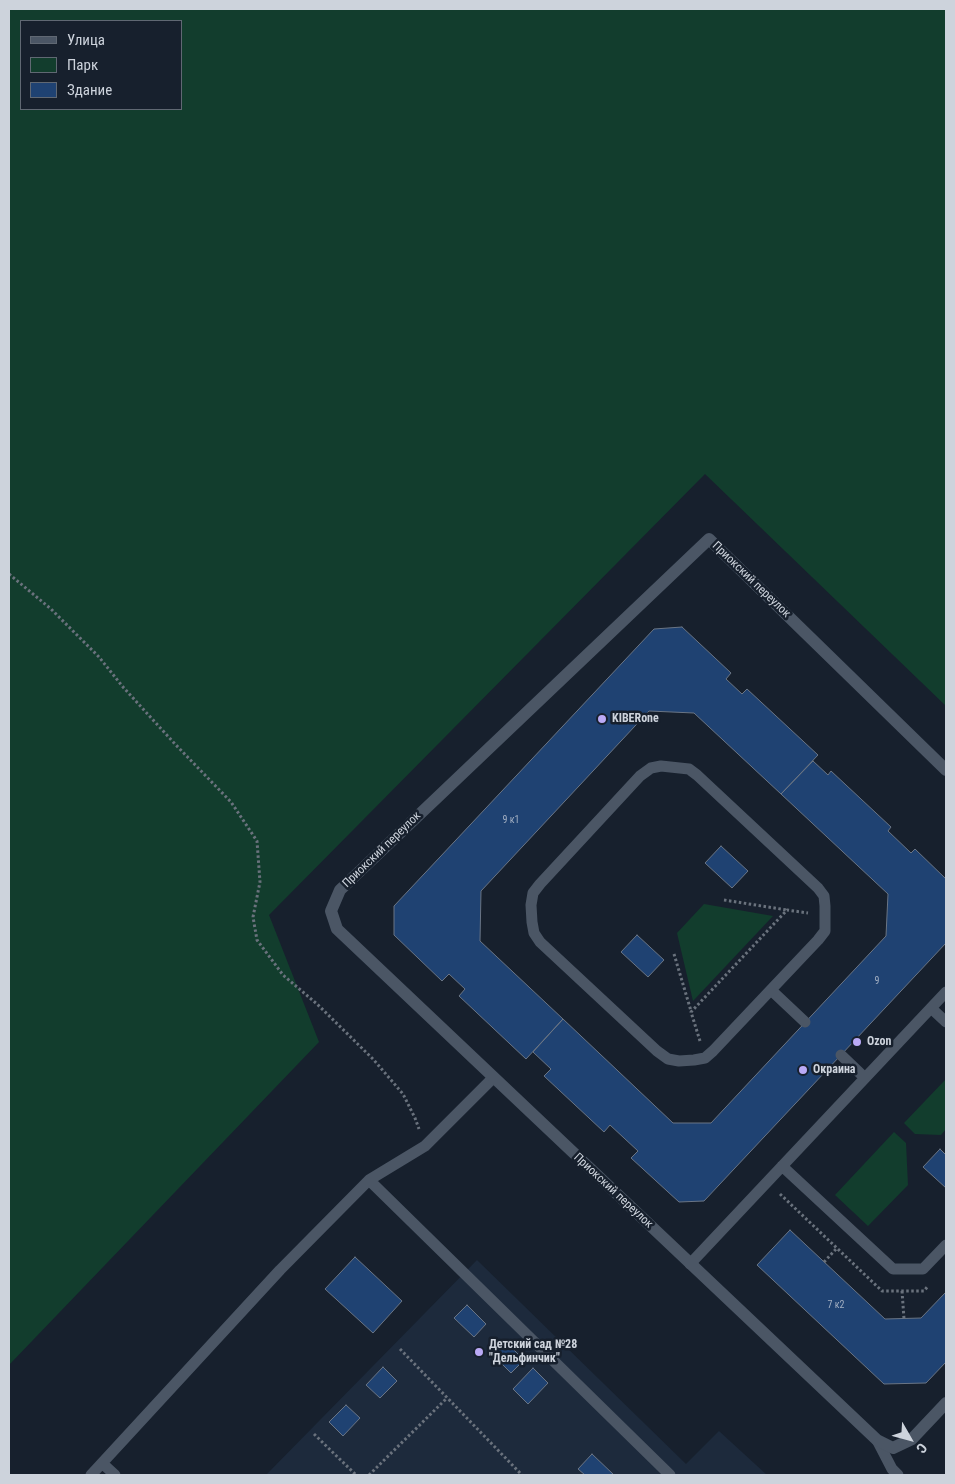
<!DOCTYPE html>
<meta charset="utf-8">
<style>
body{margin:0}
#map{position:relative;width:955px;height:1484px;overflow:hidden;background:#17202d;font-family:"Roboto Condensed",sans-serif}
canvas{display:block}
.frame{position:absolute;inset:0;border:10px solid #cdd3dc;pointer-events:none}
.legend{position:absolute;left:20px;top:20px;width:162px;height:90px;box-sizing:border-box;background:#17202d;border:1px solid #606873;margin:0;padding:6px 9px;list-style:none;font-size:15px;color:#cdd3dc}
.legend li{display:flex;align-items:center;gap:10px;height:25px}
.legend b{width:25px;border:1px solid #606873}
.north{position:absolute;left:885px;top:1414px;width:50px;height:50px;-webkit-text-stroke:4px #17202d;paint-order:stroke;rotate:128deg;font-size:14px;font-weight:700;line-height:20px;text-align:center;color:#cdd3dc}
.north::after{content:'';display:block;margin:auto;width:18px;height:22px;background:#cdd3dc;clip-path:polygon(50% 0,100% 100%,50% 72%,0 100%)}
</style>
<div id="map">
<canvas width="955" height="1484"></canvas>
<div class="frame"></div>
<ul class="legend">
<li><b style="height:6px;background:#4b5665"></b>Улица</li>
<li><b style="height:14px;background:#123d2d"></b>Парк</li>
<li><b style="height:14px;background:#1f4272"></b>Здание</li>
</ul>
<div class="north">С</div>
</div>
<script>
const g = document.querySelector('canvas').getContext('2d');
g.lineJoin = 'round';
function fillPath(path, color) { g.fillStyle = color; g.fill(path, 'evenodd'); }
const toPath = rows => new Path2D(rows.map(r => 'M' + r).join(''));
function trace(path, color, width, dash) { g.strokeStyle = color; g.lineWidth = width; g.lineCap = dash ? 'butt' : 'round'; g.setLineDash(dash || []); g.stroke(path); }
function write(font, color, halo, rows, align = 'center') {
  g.font = font + ' "Roboto Condensed",sans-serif'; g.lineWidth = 5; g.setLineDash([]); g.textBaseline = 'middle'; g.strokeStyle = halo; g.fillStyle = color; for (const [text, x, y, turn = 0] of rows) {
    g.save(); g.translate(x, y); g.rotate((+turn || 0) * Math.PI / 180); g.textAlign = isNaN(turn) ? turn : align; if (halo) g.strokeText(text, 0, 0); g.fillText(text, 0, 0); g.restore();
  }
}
fillPath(toPath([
 [477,1260,686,1464,719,1431,767,1475,266,1475]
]), '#1d2a3c');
fillPath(toPath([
 [9,9,946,9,946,706,705,474,269,915,319,1042,9,1365],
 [21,21,181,21,181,109,21,109],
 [704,904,773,916,693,1001,677,933],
 [946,1079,946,1129,941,1135,915,1134,904,1123],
 [894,1132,906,1143,908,1185,868,1226,835,1195]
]), '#123d2d');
const building = toPath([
 [682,627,731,673,726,679,742,694,747,689,818,755,781,794,694,713,649,711,481,891,480,941,563,1019,526,1059,459,996,465,989,449,974,442,981,394,935,394,906,654,629,682,627],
 [813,761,828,775,831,771,891,827,888,831,911,853,915,849,946,879,946,943,704,1201,679,1202,631,1158,638,1151,610,1125,604,1132,544,1076,551,1069,533,1052,563,1019,673,1123,711,1123,886,936,888,894,781,794,813,761],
 [721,846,748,871,732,888,705,863,721,846],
 [637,935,664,960,648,977,621,952,637,935],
 [940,1149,946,1155,946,1188,923,1167,940,1149],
 [790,1230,885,1319,921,1318,946,1292,946,1362,926,1383,884,1384,757,1265,790,1230],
 [355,1257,402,1301,373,1333,325,1289,355,1257],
 [467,1305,486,1324,474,1337,454,1318,467,1305],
 [505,1341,524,1360,511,1373,492,1354,505,1341],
 [383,1367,397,1381,380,1398,366,1385,383,1367],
 [533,1368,548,1383,528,1404,513,1389,533,1368],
 [346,1405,360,1418,343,1436,329,1422,346,1405],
 [592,1454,614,1475,585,1475,578,1469,592,1454]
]);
fillPath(building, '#1f4272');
trace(building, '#6a7585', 1);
trace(toPath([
 [9,574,51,609,99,657,123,687,175,744,231,802,257,841,260,882,253,917,257,940,283,975,317,1004,373,1059,403,1094,415,1118,419,1129],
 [724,900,787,910],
 [674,954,691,1011],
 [700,1041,691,1012,787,910,808,913],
 [780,1194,882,1291,924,1291,928,1286],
 [824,1262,837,1248],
 [902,1291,904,1319],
 [400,1349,522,1475],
 [314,1434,356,1475],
 [369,1475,447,1398]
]), '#6a727d', 3, [2.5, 2.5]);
trace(toPath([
 [661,766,689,769,697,775,818,888,824,896,825,906,825,931,818,940,713,1051,705,1058,694,1060,679,1061,668,1059,657,1051,540,942,534,933,532,922,531,905,533,893,540,884,640,776,651,768,661,766],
 [771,990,805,1022],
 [931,1008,946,1022],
 [841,1055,865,1078],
 [782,1166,893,1269,923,1269,946,1245],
 [369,1180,425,1146,493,1078],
 [690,1264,946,992],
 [877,1440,892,1469,898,1475],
 [102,1463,115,1475],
 [91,1475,280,1270,369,1180,670,1475]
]), '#4b5665', 11);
trace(toPath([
 [946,770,709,539,340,890,331,911,337,929,877,1440,893,1448,912,1439,946,1403]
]), '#4b5665', 12);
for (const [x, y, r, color] of [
 [602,719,5,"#baaaf6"],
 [857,1042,5,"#baaaf6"],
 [803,1070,5,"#baaaf6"],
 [479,1352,5,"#baaaf6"]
]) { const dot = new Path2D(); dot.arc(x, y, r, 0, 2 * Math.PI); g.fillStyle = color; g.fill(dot); trace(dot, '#17202d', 2); }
write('10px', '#a2afc2', null, [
 ["9 к1",511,820],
 ["9",877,981],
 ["7 к2",836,1305]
]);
write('12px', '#cdd3dc', '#17202d', [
 ["Приокский переулок",751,580,44],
 ["Приокский переулок",382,850,-44],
 ["Приокский переулок",613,1191,43]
]);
write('bold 12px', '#cdd3dc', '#17202d', [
 ["KIBERone",612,719],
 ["Ozon",867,1042],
 ["Окраина",813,1070],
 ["Детский сад №28",489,1345],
 ["\"Дельфинчик\"",489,1359]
], 'left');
</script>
